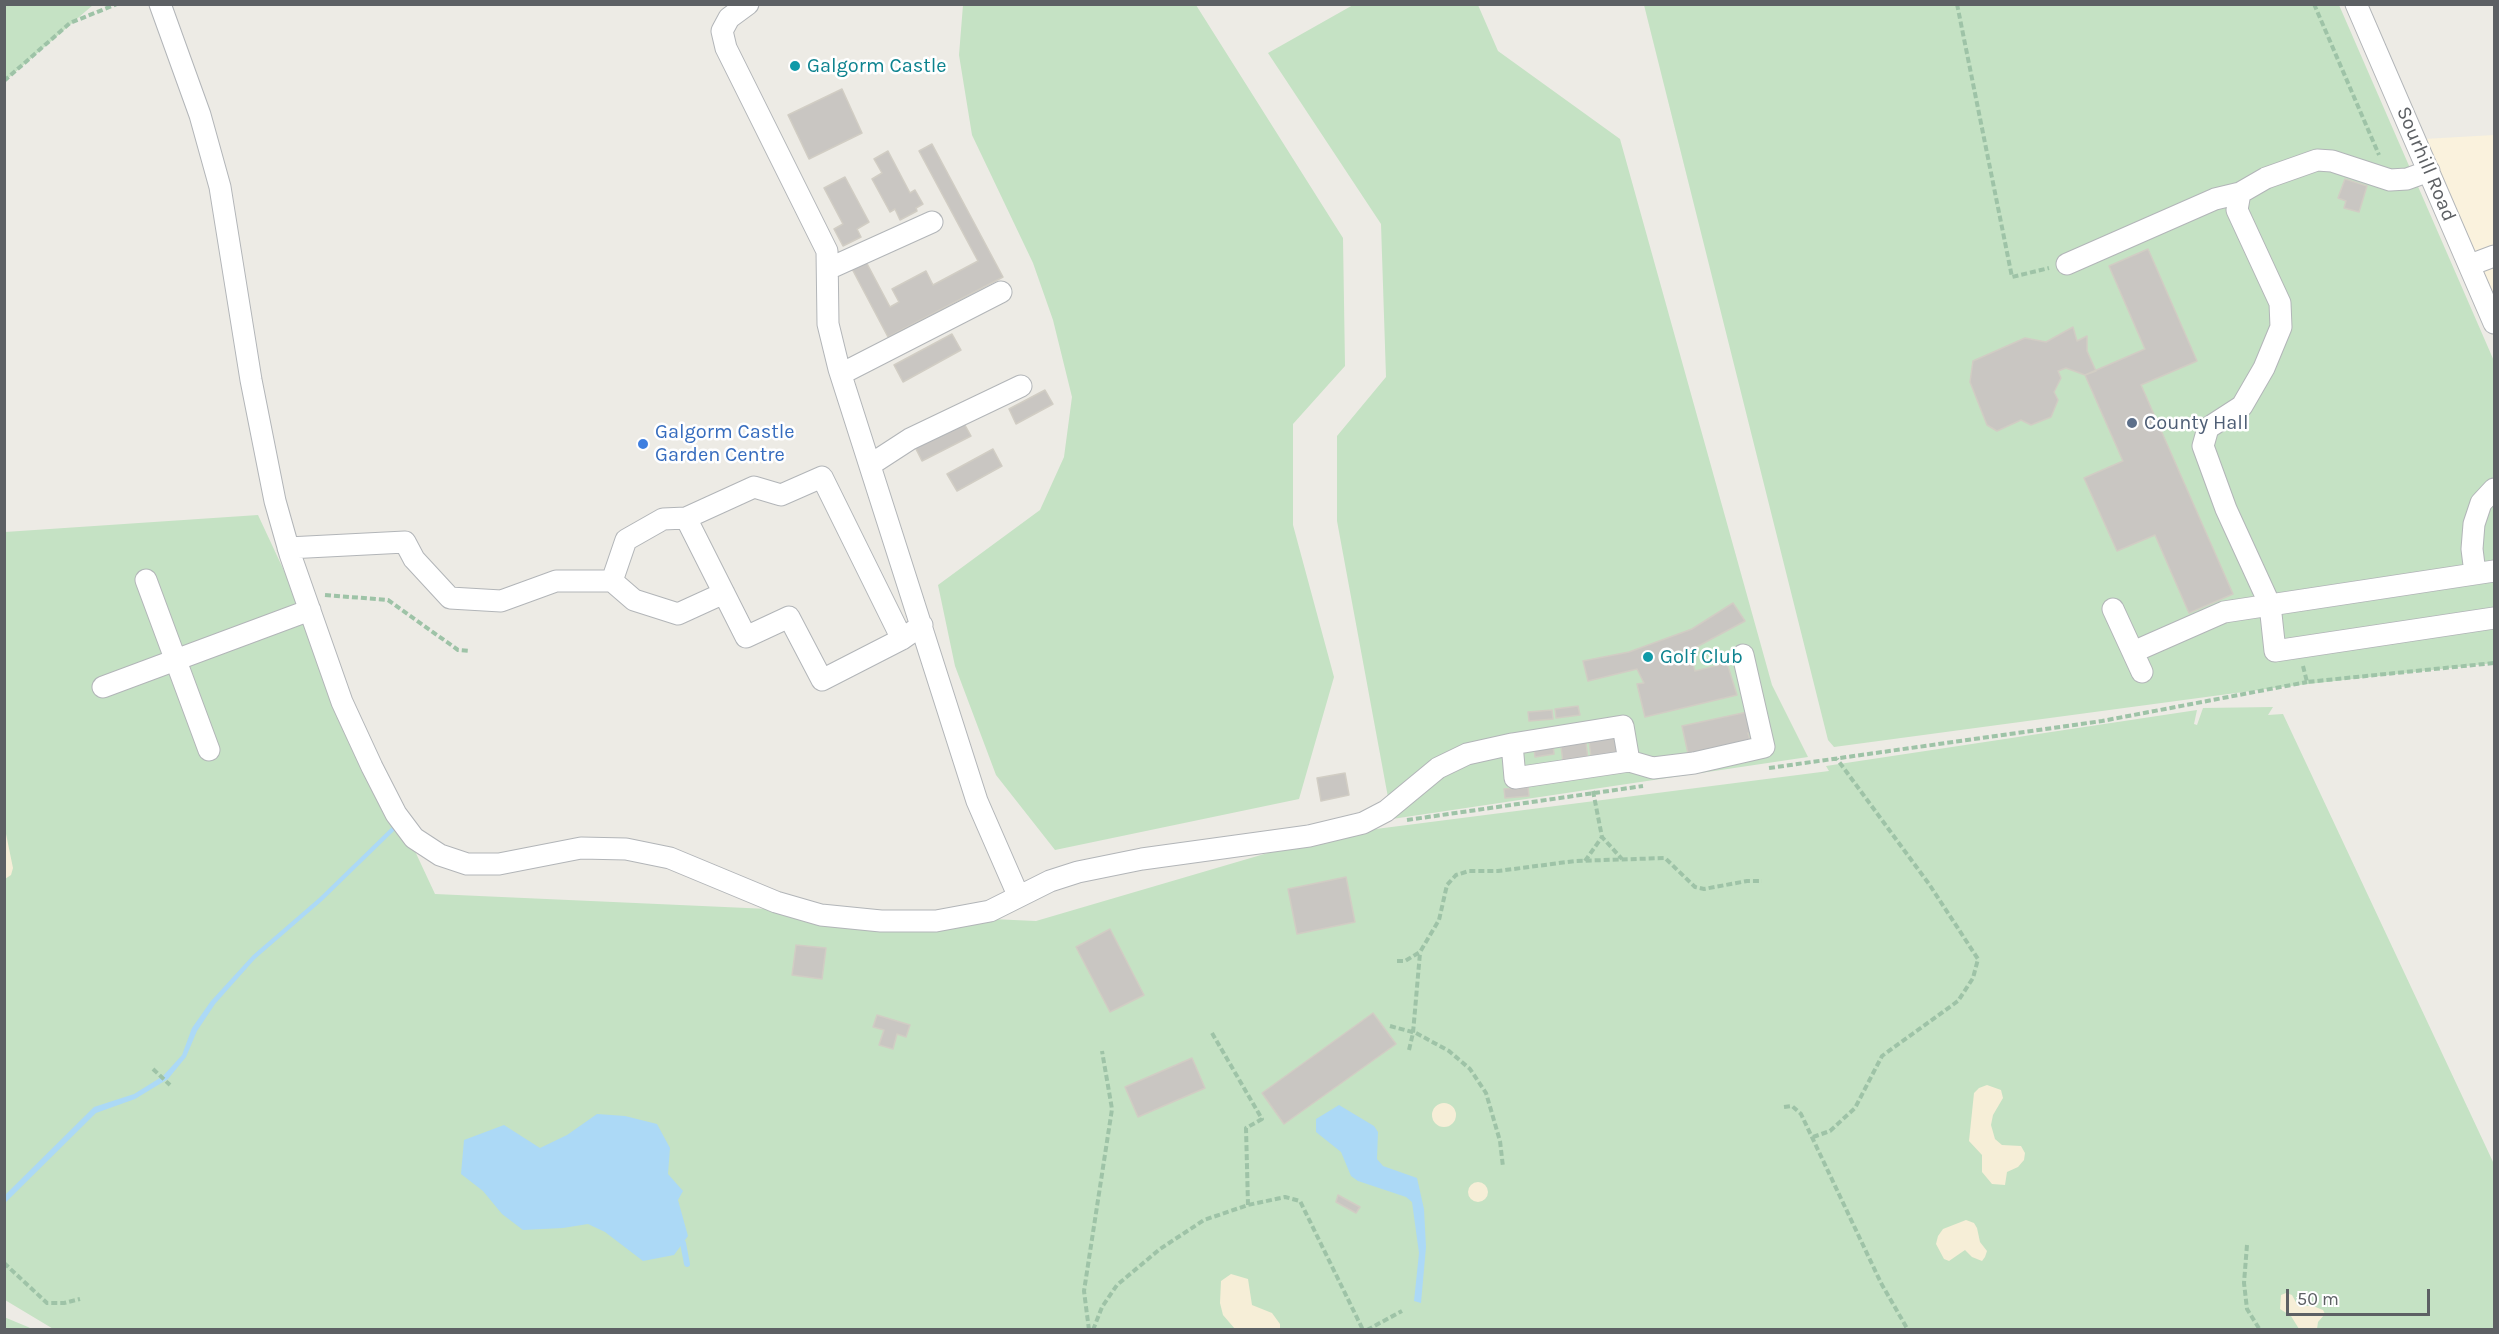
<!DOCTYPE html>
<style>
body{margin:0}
#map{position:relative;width:2499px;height:1334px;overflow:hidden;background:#edebe5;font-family:Karla,sans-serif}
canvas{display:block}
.frame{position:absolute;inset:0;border:6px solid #5d6064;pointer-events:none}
.scale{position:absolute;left:2286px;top:1289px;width:144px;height:27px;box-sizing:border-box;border:3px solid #5d6064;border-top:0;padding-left:8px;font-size:18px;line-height:21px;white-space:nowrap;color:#5d6064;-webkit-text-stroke:4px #fff;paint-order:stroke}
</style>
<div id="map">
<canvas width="2499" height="1334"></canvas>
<div class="frame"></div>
<div class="scale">50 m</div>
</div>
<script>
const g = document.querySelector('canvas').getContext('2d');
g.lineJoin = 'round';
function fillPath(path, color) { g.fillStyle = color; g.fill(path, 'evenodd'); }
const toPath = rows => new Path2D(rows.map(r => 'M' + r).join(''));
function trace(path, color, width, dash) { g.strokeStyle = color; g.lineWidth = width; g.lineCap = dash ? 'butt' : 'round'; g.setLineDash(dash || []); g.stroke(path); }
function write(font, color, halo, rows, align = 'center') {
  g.font = font + ' Karla,sans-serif'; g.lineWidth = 5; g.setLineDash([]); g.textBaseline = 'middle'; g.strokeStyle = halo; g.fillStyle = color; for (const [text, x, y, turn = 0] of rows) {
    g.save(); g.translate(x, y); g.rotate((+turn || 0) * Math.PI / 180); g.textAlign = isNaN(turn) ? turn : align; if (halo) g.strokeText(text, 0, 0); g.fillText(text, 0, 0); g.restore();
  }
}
fillPath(toPath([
 [2494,135,2494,300,2424,139]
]), '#faf2dd');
fillPath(toPath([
 [5,4,93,4,93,5,5,81],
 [963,5,1196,5,1343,238,1345,366,1293,424,1293,525,1334,677,1299,799,1055,850,996,775,955,666,938,585,1040,510,1064,457,1072,397,1053,320,1033,263,972,135,959,55],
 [1353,5,1478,5,1498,51,1620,139,1772,685,1808,757,1392,819,1337,521,1337,436,1386,377,1381,224,1268,53],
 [1644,5,2339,5,2494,361,2494,663,2273,688,1834,747,1828,740],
 [258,515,435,894,1036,921,1329,835,1829,771,1826,766,2197,710,2194,724,2197,725,2203,708,2273,707,2268,715,2283,714,2494,1164,2494,1329,55,1330,5,1300,5,532],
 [4,1317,28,1327,32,1329,5,1329]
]), '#c5e2c4');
fillPath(toPath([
 [5,829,13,868,11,875,5,879],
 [1987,1085,2001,1090,2003,1098,1993,1115,1991,1125,1995,1139,2002,1145,2021,1146,2025,1153,2024,1160,2018,1167,2007,1172,2005,1185,1992,1184,1982,1172,1982,1155,1969,1141,1974,1093,1979,1088],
 '1432 1115a12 12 0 1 1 24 0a12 12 0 1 1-24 0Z',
 '1468 1192a10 10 0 1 1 20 0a10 10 0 1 1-20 0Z',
 [1966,1220,1974,1223,1977,1228,1980,1242,1987,1251,1985,1257,1982,1261,1972,1257,1965,1250,1949,1261,1944,1259,1936,1244,1938,1236,1943,1229],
 [1231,1274,1248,1279,1252,1305,1272,1313,1280,1324,1280,1329,1235,1329,1223,1315,1220,1303,1221,1281],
 [2286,1293,2292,1295,2298,1306,2313,1306,2323,1310,2325,1314,2318,1322,2317,1329,2299,1329,2291,1316,2280,1309,2281,1295]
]), '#f6eed7');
fillPath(toPath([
 [392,827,395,830,322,901,255,959,215,1004,197,1031,186,1057,168,1079,135,1099,96,1113,5,1203,5,1195,94,1107,134,1094,163,1076,182,1055,192,1028,211,1001,253,955,319,898],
 [1339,1105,1374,1126,1378,1132,1377,1159,1383,1166,1417,1178,1424,1209,1426,1247,1421,1303,1414,1301,1419,1253,1412,1202,1406,1197,1358,1181,1351,1176,1341,1152,1316,1132,1316,1119],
 [597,1114,625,1116,657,1124,670,1148,668,1174,683,1191,678,1200,688,1236,674,1255,643,1261,605,1232,588,1224,563,1228,523,1230,502,1214,483,1191,461,1174,464,1140,504,1125,540,1148,567,1135]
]), '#acd9f6');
trace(toPath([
 [683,1243,687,1264]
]), '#acd9f6', 6);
const building = toPath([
 [842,89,862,133,809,159,788,115,842,89],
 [932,144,1003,277,888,337,850,265,864,258,890,307,899,302,892,289,926,271,933,285,978,261,919,151,932,144],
 [888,151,910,193,915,190,923,204,916,208,917,211,900,220,895,209,890,212,872,179,882,173,874,159,888,151],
 [845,177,869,222,857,229,861,237,843,246,834,229,843,224,824,188,845,177],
 [2345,179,2367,186,2359,212,2344,208,2346,201,2338,198,2345,179],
 [2148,249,2197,361,2141,385,2233,594,2189,613,2155,535,2117,551,2084,478,2123,461,2085,375,2145,349,2109,266,2148,249],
 [2073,327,2077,341,2087,336,2087,351,2096,371,2085,375,2066,368,2058,371,2061,378,2054,392,2058,400,2051,417,2031,425,2021,420,1997,431,1987,425,1970,382,1973,361,2025,338,2046,342,2073,327],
 [952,334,961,350,903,382,894,365,952,334],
 [1045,390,1053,404,1016,424,1009,409,1045,390],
 [961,418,971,436,922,461,913,443,961,418],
 [993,449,1002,466,957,491,947,474,993,449],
 [1733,603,1745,621,1689,651,1695,671,1727,663,1737,695,1645,717,1637,684,1644,683,1637,669,1588,681,1583,661,1629,652,1692,629,1733,603],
 [1578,706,1580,715,1556,718,1555,709,1578,706],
 [1552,710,1553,719,1529,721,1528,712,1552,710],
 [1752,711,1756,731,1748,733,1751,744,1689,758,1682,726,1752,711],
 [1615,738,1617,754,1591,757,1589,741,1615,738],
 [1586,743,1588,759,1563,762,1561,746,1586,743],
 [1553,745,1554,754,1535,757,1534,748,1553,745],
 [1345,773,1349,795,1321,801,1317,778,1345,773],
 [1528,787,1529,796,1505,798,1504,789,1528,787],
 [1346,877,1355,922,1297,934,1288,889,1346,877],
 [1110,929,1144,995,1110,1012,1076,947,1110,929],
 [796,945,826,948,822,979,792,975,796,945],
 [1373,1013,1396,1044,1284,1124,1262,1093,1373,1013],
 [877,1015,910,1025,906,1037,897,1034,893,1049,879,1045,884,1030,873,1027,877,1015],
 [1192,1058,1205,1088,1138,1117,1125,1087,1192,1058],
 [1338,1195,1360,1207,1356,1213,1336,1202,1338,1195]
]);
fillPath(building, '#c9c6c2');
trace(building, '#d1cdc4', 1.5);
const minor = toPath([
 [160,4,200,115,220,187,251,380,275,501,290,554,342,702,372,767,396,814,414,838,440,855,467,864,499,864,581,848,626,849,670,858,776,902,821,915,881,921,936,921,990,911,1050,881,1078,872,1142,859,1309,836,1363,823,1386,811,1438,768,1467,754,1512,744,1623,726,1629,761,1653,768,1694,763,1764,747,1743,655],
 [748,4,729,18,722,31,726,48,827,251,828,324,839,369,977,801,1018,895],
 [2356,4,2494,323],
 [2429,171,2407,179,2390,180,2332,161,2317,160,2266,178,2240,193,2237,210,2280,303,2281,327,2264,368,2242,406,2208,428,2203,446,2226,509,2270,605,2275,651,2494,618],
 [2067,264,2215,199,2240,193],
 [2470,265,2494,256],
 [828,269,932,222],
 [841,374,1001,292],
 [870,465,910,439,1021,386],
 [686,518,754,487,781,495,822,477,902,639],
 [288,548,405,542,414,559,450,598,501,601,556,581,612,581,626,540,663,519,686,518,746,637,789,617,822,680,902,639,922,625],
 [2475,573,2472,549,2474,524,2481,503,2494,489],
 [146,580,209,750],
 [612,581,634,600,678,614,724,593],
 [2113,609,2142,672],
 [2133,652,2224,612,2494,571],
 [103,687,310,610],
 [1512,744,1515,778,1629,761]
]);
trace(minor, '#b2b5b8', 23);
trace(toPath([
 [1957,4,2012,277,2049,268],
 [2314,4,2379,155],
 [4,81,70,23,117,4],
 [325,595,388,600,458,650,470,651],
 [2303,666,2307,682,2494,663],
 [1769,768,2102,721,2307,682],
 [1593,791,1602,837,1622,859],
 [1407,820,1643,786],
 [1585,861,1602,837],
 [1397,961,1405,961,1420,952,1439,920,1447,885,1456,875,1469,871,1498,871,1575,861,1665,858,1695,887,1704,889,1747,881,1762,881],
 [1390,1026,1416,1033,1449,1051,1470,1069,1486,1093,1500,1141,1503,1167],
 [1212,1033,1262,1119,1246,1128,1248,1205],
 [1409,1050,1413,1033,1420,953],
 [153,1069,170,1085],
 [1784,1107,1792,1106,1801,1114,1881,1283,1908,1330],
 [1813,1137,1830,1131,1855,1108,1882,1056,1958,1001,1973,978,1978,959,1929,884,1837,759],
 [2247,1245,2244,1283,2247,1309,2260,1330],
 [4,1263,47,1303,64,1303,80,1299],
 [1089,1330,1084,1291,1112,1109,1102,1051],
 [1093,1330,1102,1307,1117,1285,1160,1249,1204,1220,1248,1205,1285,1197,1300,1201,1363,1330],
 [1367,1330,1402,1311]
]), '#9ec3a7', 4, [6, 3]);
trace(minor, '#fff', 21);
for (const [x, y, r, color] of [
 [795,66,6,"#0f9aa8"],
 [2132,423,6,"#5c6f8a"],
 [643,444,6,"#3f7fe0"],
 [1648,657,6,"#0f9aa8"]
]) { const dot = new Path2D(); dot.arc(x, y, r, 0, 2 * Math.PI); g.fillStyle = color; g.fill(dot); trace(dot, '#fff', 2); }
write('20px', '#0d838f', '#fff', [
 ["Galgorm Castle",807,66],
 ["Golf Club",1660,657]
], 'left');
write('20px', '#5d6064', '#fff', [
 ["Sourhill Road",2426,164,67]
]);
write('20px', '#4e5e75', '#fff', [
 ["County Hall",2144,423]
], 'left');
write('20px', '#366cbe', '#fff', [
 ["Galgorm Castle",655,432],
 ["Garden Centre",655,455]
], 'left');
</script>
